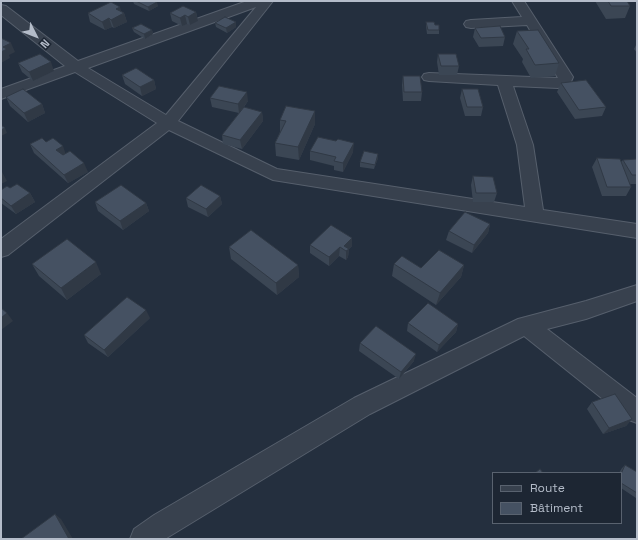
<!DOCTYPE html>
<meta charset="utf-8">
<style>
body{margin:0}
#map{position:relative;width:638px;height:540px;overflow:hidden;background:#242f3e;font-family:"Space Grotesk",sans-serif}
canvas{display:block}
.frame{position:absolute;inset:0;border:2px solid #b4bcc9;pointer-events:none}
.legend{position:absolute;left:492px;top:472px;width:130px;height:52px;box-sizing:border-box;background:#1d2633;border:1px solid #59626f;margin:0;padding:5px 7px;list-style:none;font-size:12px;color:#b4bcc9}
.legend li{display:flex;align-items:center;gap:8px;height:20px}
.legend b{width:20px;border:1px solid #59626f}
.north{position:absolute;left:16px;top:16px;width:40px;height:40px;-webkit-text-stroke:3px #1d2633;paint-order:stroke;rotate:132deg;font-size:11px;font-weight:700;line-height:16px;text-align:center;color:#b4bcc9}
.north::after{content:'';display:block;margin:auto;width:14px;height:18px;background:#b4bcc9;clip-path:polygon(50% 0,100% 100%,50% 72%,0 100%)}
</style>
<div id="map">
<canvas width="638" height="540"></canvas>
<div class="frame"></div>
<ul class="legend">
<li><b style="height:5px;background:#38414e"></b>Route</li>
<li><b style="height:11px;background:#455162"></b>Bâtiment</li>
</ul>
<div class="north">N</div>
</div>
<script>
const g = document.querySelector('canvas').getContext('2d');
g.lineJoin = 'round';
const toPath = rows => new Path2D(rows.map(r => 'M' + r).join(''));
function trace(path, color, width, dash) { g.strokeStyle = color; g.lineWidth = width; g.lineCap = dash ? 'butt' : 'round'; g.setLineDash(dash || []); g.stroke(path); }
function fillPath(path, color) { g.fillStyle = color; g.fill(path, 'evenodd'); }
const minor = toPath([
 [247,1,273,1,178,121,277,169,525,207,517,145,498,85,429,81,424,80,422,77,424,74,429,73,558,78,527,25,471,28,466,27,464,24,466,21,471,20,522,17,512,1,524,1,573,77,570,84,558,88,513,86,533,145,543,210,637,224,637,238,273,180,169,130,8,255,1,257,1,239,157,123,75,72,1,99,1,89,65,66,1,15,1,5,6,6,78,61,247,1],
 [256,7,166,115,88,68,256,7],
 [637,285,637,301,586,319,547,329,637,398,637,423,629,420,524,336,370,414,165,539,130,539,134,529,154,515,354,398,518,319,586,301,637,285]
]);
trace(minor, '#565f6c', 2);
fillPath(minor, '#38414e');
fillPath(toPath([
 [133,1,155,1,158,6,149,11,134,4],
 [349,1,356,1,355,2],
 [457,1,467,1,466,2],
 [595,1,631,1,627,1,630,6,625,18,606,19],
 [121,11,124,13,127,22,114,28,112,27,105,30,90,22,88,13],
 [196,12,198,21,190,25,187,24,182,26,172,21,170,13],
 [426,22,439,30,439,34,427,34,426,26],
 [215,23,236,27,227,33,216,27],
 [132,28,152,30,153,34,145,39,134,32],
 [475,28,505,37,503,46,479,47,473,37],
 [517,31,559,63,555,76,531,78,522,62,523,59,513,44],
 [637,43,637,53,634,49],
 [438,54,459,66,457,75,439,75,437,62],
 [18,63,54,71,33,81,22,72],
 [122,75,154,80,156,89,142,96,125,84],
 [403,76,422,92,421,101,403,101,402,85],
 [561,83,606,107,602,116,575,119,557,92],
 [462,89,483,107,481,116,465,116,460,98],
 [6,97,42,104,45,113,28,122,10,106],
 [210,98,248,101,240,113,262,112,263,121,242,149,223,144,222,135,239,113,212,107],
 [280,120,315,124,299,160,276,156,275,143,280,132],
 [46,142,66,154,88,172,68,183,34,153,30,144],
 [310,151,353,152,343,172,334,170,334,166,310,160],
 [378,158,374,169,360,167,360,162],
 [597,158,621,162,623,160,637,159,637,184,630,184,631,187,626,196,602,196,592,167],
 [473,176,497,193,494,202,473,202,471,185],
 [1,190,30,193,35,202,16,214,1,203],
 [220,196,222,204,208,217,188,207,186,198],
 [95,202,146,203,149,211,123,230,98,211],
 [490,224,488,233,472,253,446,240,449,231],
 [352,238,352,246,349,249,348,257,346,260,339,256,329,266,310,253,310,245],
 [229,247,298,265,299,277,277,295,231,259],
 [32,264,101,274,67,300,39,276],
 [394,264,421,268,464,265,461,277,436,305,392,276],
 [150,318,108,357,88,343,84,335],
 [408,323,458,324,456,332,437,352,407,331],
 [360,343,414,361,399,379,359,351],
 [592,402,632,419,626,426,603,434,587,409],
 [625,465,637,472,637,497,636,498,621,488,621,473,619,473,622,468]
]), '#3b4654');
fillPath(toPath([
 [157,2,158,6,149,11,148,7],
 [120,7,122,15,124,13,127,22,114,28,111,20,116,9],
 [196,12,198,21,190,25,188,17],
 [185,15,187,24,182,26,180,18],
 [109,18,112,27,105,30,102,22],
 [236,22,236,27,227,33,226,28],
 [152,30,153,34,145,39,144,34],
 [11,43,15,52,9,55,10,58,1,63,1,52,3,47],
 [51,62,54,71,33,81,29,72],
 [154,80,156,89,142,96,140,87],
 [247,92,248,101,239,113,238,104],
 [42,104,45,113,28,122,24,113],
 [315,111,315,124,299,160,298,147],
 [262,112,263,121,242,149,240,140],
 [5,128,7,133,1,136,1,130],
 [354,143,353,152,343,172,343,163],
 [63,146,66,155,60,159,56,150],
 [378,154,378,158,374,169,375,165],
 [84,163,88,172,68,183,64,175],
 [2,172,7,181,1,184,1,173],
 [30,193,35,202,16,214,11,206],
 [220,196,222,204,208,217,206,209],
 [146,203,149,211,123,230,120,221],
 [490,224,488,233,472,253,474,245],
 [352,238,352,246,349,249,348,257,346,260,346,251,344,246],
 [340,247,339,256,329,266,329,257],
 [96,262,101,274,67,300,61,288],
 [298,265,299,277,277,295,276,283],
 [464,265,461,277,436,305,440,293],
 [146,310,150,318,108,357,104,350],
 [7,313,13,321,1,330,1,318],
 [458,324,456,332,437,352,439,345],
 [416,354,414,361,399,379,401,372],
 [632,419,626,426,603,434,609,428],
 [55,514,61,519,73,539,69,539]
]), '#303945');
const building = toPath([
 [136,1,155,1,157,2,148,7,136,1],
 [608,1,627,1,630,6,611,6,608,1],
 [111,2,120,7,116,9,124,13,111,20,109,18,102,22,88,13,111,2],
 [183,6,196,12,188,17,185,15,180,18,170,13,183,6],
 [225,17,236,22,226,28,215,23,225,17],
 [426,22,434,22,435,25,439,25,439,30,428,30,426,22],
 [141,24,152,30,144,34,132,28,141,24],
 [500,26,505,37,481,38,475,28,500,26],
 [538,30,559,63,535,65,526,49,529,49,517,31,538,30],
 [1,38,11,43,3,47,7,49,1,52,1,38],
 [40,54,51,62,29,72,18,63,40,54],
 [438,54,456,54,459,66,441,66,438,54],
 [136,68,154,80,140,87,122,75,136,68],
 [403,76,420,76,422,92,404,92,403,76],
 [586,80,606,107,579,110,561,83,586,80],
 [219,86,247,92,238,104,210,98,219,86],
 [23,89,42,104,24,113,6,97,23,89],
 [462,89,478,89,483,107,467,107,462,89],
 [286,106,315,111,298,147,275,143,286,121,280,120,286,106],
 [244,107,262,112,240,140,222,135,244,107],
 [1,125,5,128,1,130,1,125],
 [318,137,336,141,338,139,354,143,343,163,334,161,336,157,310,151,318,137],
 [42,138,46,142,53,138,63,146,56,150,63,155,70,151,84,163,64,175,30,144,42,138],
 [364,151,378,154,375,165,360,162,364,151],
 [597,158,620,159,631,187,607,187,597,158],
 [637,159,637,175,632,175,623,160,637,159],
 [473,176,493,177,497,193,476,193,473,176],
 [17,184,30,193,11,206,1,198,1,190,7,186,10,188,17,184],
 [121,185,146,203,120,221,95,202,121,185],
 [201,185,220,196,206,209,186,198,201,185],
 [465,212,490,224,474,245,449,231,465,212],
 [331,225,352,238,344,246,349,249,346,251,340,247,329,257,310,245,331,225],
 [251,230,298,265,276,283,229,247,251,230],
 [67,239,96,262,61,288,32,264,67,239],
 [439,250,464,265,440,293,394,264,402,256,421,268,439,250],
 [127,297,146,310,104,350,84,335,127,297],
 [428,303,458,324,439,345,408,323,428,303],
 [1,308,7,313,1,318,1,308],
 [376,326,416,354,401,372,360,343,376,326],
 [615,394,632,419,609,428,592,402,615,394],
 [625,465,637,472,637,493,621,483,621,474,625,465],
 [540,469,543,473,535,473,540,469],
 [55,514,69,539,21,539,55,514]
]);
fillPath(building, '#455162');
trace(building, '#303945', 1);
</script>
